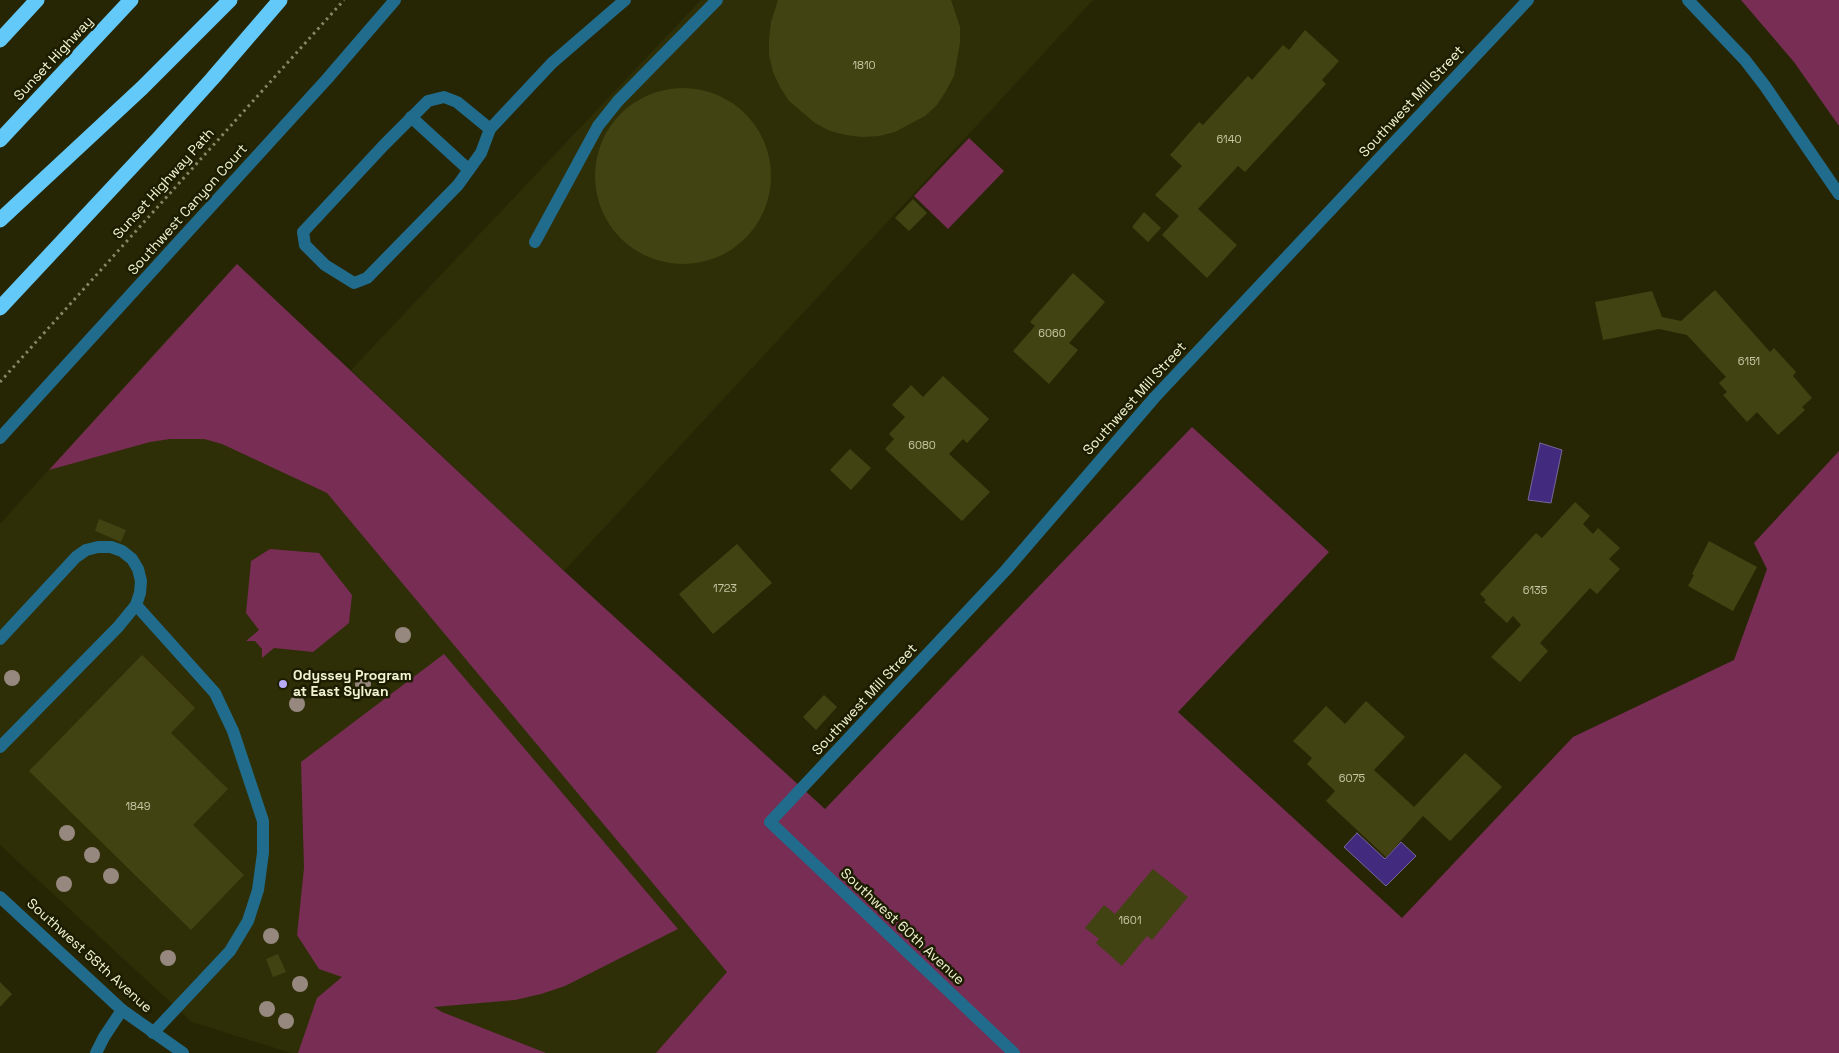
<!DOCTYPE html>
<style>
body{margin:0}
canvas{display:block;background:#262604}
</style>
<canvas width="1839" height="1053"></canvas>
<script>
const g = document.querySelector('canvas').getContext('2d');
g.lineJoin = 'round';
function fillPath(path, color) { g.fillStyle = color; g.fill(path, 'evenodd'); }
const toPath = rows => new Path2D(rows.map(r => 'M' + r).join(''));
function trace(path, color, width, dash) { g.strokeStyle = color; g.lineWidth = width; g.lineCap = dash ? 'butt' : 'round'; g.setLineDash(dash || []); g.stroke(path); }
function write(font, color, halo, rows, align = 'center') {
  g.font = font + ' "Space Grotesk",sans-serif'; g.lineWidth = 5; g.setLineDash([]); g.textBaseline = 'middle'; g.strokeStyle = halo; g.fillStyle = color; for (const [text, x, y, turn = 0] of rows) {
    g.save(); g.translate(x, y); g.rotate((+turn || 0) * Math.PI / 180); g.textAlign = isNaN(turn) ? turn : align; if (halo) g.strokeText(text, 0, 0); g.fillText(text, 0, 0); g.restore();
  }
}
fillPath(toPath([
 [701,0,1093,0,564,571,351,370],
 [179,326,964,1053,291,1053,192,1022,0,845,0,524]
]), '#2e2f07');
fillPath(toPath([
 [1741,0,1839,0,1839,126,1794,62],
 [969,138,1004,171,948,229,914,196],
 [237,264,564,571,825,809,1192,427,1329,552,1178,712,1402,918,1573,737,1734,660,1767,569,1754,543,1839,451,1839,1053,656,1053,727,972,327,493,222,444,204,439,170,439,150,442,49,470],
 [270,549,319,553,352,595,349,623,313,652,274,648,262,658,262,649,255,641,246,641,259,630,246,613,251,561],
 [444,654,678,929,565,986,541,994,515,1000,434,1007,442,1012,546,1053,298,1053,317,998,342,977,319,969,297,935,304,868,301,762]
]), '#772d54');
const water = toPath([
 [1540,443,1562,450,1551,503,1528,500,1540,443],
 [1357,833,1385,859,1401,842,1416,856,1386,886,1344,847,1357,833]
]);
fillPath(water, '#422b7f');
trace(water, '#766798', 1);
fillPath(toPath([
 [778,0,951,0,960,27,960,43,954,76,946,91,937,105,925,116,895,132,879,136,862,137,846,135,830,131,815,123,789,101,780,87,773,72,769,55,769,39,771,22],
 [1305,30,1339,61,1322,80,1326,84,1245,172,1238,166,1198,209,1237,245,1207,278,1162,235,1179,216,1155,195,1182,166,1170,155,1199,122,1203,125,1248,76,1252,80,1283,45,1289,50],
 '595 176a88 88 0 1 1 176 0a88 88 0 1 1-176 0Z',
 [913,199,927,213,909,231,895,218],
 [1144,212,1161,228,1148,242,1132,227],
 [1073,273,1105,302,1069,343,1078,350,1049,384,1013,351,1035,326,1030,322],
 [1715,290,1770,352,1774,348,1796,372,1793,376,1812,398,1802,407,1805,410,1778,435,1757,412,1747,422,1723,395,1727,392,1719,383,1726,377,1687,335,1659,329,1603,340,1595,302,1652,291,1662,317,1681,321],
 [943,376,989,419,967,443,963,439,949,454,990,492,962,521,885,449,894,439,889,434,905,417,892,405,911,385,923,397],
 [850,449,871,468,851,490,830,470],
 [1575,502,1590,516,1583,524,1593,534,1598,528,1620,548,1609,559,1620,569,1597,594,1590,588,1540,643,1548,651,1520,682,1491,657,1521,625,1513,616,1507,623,1484,602,1486,600,1480,594,1536,533,1542,538],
 [99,519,126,530,121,542,95,531],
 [1709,541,1757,567,1733,611,1688,586,1694,575,1692,574],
 [737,544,772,583,713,634,679,594],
 [142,655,195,708,171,733,228,789,193,825,244,875,191,930,29,771],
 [824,695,837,707,816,730,803,717],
 [1366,701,1405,737,1374,770,1414,807,1465,753,1502,787,1450,841,1423,816,1386,857,1326,801,1335,791,1307,764,1312,758,1293,741,1326,706,1345,724],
 [1153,869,1188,897,1152,940,1147,936,1122,966,1096,943,1099,939,1085,928,1104,905,1115,914],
 [278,954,286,972,273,977,266,959],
 [0,982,12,994,0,1007]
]), '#424312');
trace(toPath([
 [0,382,344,0]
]), '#858765', 3, [2.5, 4]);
trace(toPath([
 [411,117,469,170],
 [490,129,457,102,444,97,428,101,384,145,303,232,305,245,325,265,354,283,367,278,458,185,481,153,490,129,552,63,625,0],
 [535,242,598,126,618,101,717,0],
 [136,605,215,693,233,731,263,821,263,853,258,890,248,921,230,951,153,1033],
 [0,639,76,557,86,550,98,547,111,547,122,551,132,559,138,569,141,581,140,593,136,605,118,627,0,747]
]), '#216c8c', 12);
trace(toPath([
 [122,1010,183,1053],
 [1014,1053,770,822,1006,570,1155,397,1528,0]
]), '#216c8c', 12);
trace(toPath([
 [1688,0,1745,60,1765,86,1839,194],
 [0,438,327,79,395,0],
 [0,897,122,1010,104,1037,96,1053]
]), '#216c8c', 12);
trace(toPath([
 [0,40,37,0],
 [0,140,131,0],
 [0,220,142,88,230,0],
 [0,308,157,140,212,79,280,0]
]), '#63c9f9', 15);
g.fillStyle = '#97887f';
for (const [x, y] of [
 [403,635],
 [12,678],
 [363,684],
 [297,704],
 [67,833],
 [92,855],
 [111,876],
 [64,884],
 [271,936],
 [168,958],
 [300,984],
 [267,1009],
 [286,1021]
]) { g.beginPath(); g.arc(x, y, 8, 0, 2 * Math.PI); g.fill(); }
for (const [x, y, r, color] of [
 [283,684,5,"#b7abf8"]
]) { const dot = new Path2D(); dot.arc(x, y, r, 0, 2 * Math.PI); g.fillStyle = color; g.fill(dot); trace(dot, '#1c1d00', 2); }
write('11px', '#c5c8a3', null, [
 ["1810",864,66],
 ["6140",1229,140],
 ["6060",1052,334],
 ["6151",1749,362],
 ["6080",922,446],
 ["1723",725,589],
 ["6135",1535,591],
 ["6075",1352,779],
 ["1849",138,807],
 ["1601",1130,921]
]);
write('14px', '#f1f4d3', '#1c1d00', [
 ["Sunset Highway",54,59,-47],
 ["Southwest Mill Street",1412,102,-47],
 ["Sunset Highway Path",164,184,-48],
 ["Southwest Canyon Court",188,210,-48],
 ["Southwest Mill Street",1135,399,-48],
 ["Southwest Mill Street",865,700,-47],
 ["Southwest 60th Avenue",902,927,43],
 ["Southwest 58th Avenue",89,956,42]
]);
write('bold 14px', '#f1f4d3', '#1c1d00', [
 ["Odyssey Program",293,676],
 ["at East Sylvan",293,692]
], 'left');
</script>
